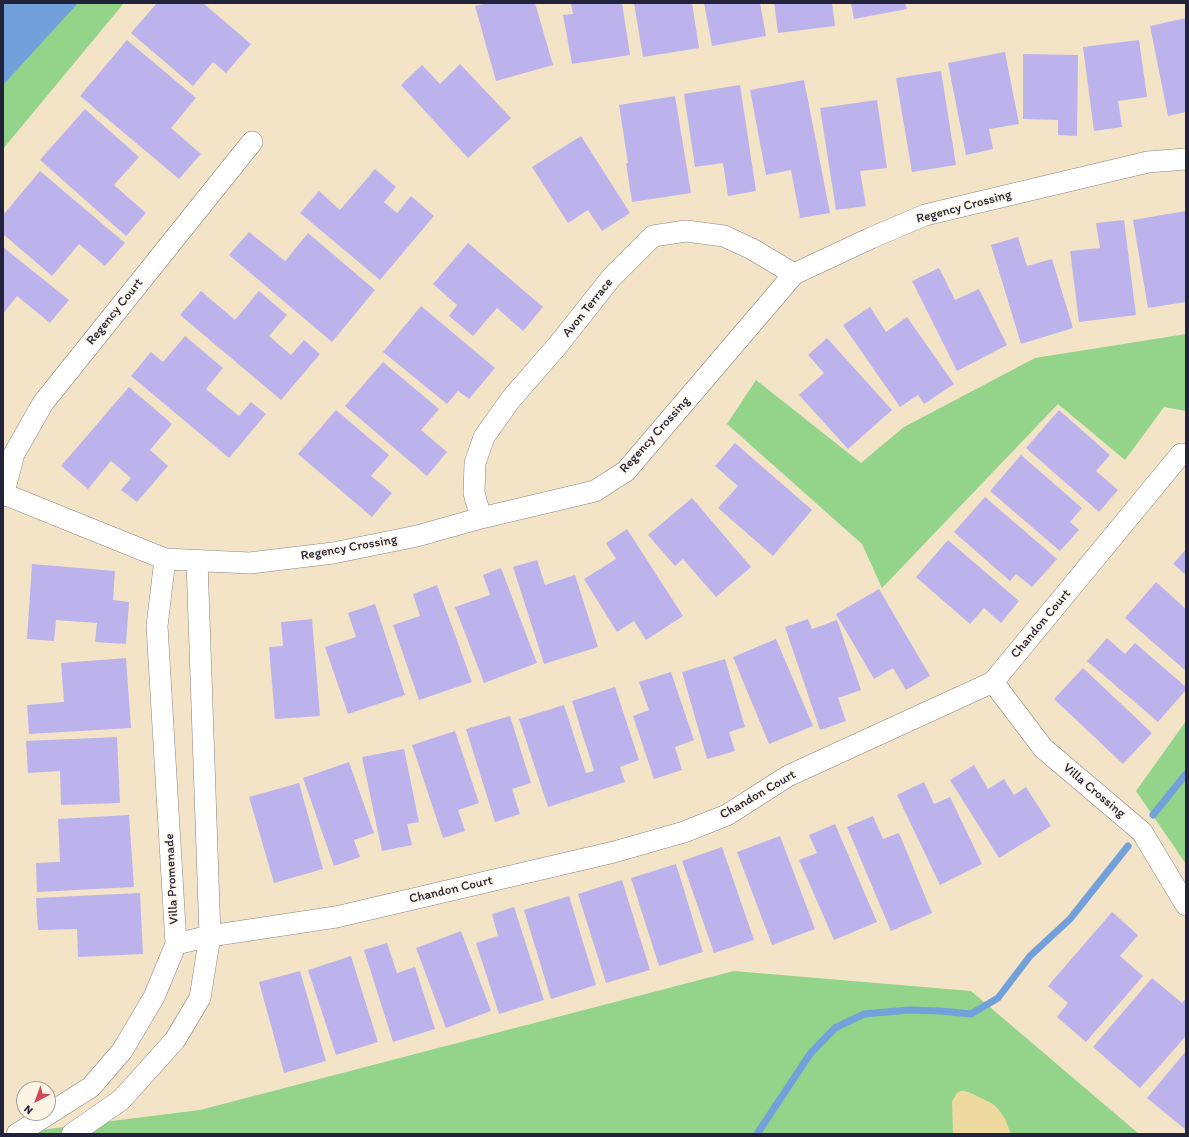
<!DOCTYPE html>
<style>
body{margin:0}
#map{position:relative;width:1189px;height:1137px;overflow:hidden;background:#f3e4c7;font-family:Itim,sans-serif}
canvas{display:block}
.frame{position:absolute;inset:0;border:4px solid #22223b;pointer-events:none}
.north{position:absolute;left:16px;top:1081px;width:40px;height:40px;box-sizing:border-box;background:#fcf5e5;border:1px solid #a5a1a1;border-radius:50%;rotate:221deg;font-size:11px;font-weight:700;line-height:16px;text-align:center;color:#22223b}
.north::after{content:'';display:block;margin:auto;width:14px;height:18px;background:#d1495b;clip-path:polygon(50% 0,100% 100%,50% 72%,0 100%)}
</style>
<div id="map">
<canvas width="1189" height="1137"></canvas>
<div class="frame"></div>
<div class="north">N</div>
</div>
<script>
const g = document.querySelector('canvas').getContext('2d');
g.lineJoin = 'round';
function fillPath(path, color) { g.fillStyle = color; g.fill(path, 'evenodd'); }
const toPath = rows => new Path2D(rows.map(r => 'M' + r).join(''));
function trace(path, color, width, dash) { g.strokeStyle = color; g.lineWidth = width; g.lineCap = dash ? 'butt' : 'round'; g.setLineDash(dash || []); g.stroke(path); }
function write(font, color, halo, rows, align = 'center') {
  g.font = font + ' Itim,sans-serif'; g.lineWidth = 3; g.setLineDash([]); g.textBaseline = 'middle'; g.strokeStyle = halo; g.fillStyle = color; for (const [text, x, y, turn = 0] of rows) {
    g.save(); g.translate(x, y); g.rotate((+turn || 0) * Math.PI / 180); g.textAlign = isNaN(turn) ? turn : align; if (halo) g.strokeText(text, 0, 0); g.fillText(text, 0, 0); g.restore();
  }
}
fillPath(toPath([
 [3,3,124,3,3,149],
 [1186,334,1186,411,1164,407,1125,460,1058,404,882,588,862,544,727,424,756,380,861,463,904,427,1035,358],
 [1186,721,1186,864,1136,791],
 [734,971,971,991,1139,1134,8,1134,200,1110]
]), '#93d38a');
fillPath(toPath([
 [960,1091,965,1091,973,1094,993,1104,999,1110,1005,1119,1011,1134,953,1134,952,1102,956,1094]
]), '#eeda9e');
fillPath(toPath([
 [3,3,78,3,3,85]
]), '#71a0da');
trace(toPath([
 [1153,815,1186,774],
 [757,1134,810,1054,835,1028,864,1014,909,1010,941,1011,971,1014,998,998,1030,956,1070,919,1128,846]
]), '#71a0da', 7);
fillPath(toPath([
 [157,3,203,3,251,44,226,73,213,62,193,86,131,33],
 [488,3,535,3,553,65,496,81,475,6],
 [571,3,622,3,630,55,572,64,563,15,573,14],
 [634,3,692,3,699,48,643,57],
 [704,3,760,3,766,36,712,46],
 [774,3,832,3,835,26,778,33],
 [851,3,905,3,907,9,854,19],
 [1186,18,1186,112,1168,116,1150,26],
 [127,40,196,98,171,128,201,154,179,179,80,96],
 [1139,40,1147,97,1118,101,1122,127,1094,131,1083,47],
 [1005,52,1019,124,989,129,993,149,966,155,948,63],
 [1023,54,1078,55,1077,136,1058,135,1058,120,1023,119],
 [460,64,511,118,468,158,401,85,422,65,440,84],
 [941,71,956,165,912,172,896,78],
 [804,80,830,213,800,218,791,170,766,175,750,90],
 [740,85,756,191,728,196,723,163,695,167,684,94],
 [675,96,691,193,632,202,626,163,628,163,619,105],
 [877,100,887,168,860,171,866,206,836,210,820,108],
 [85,109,139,157,114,185,146,213,126,236,40,160],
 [581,136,630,213,602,231,588,210,568,223,532,167],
 [375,169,396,187,384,202,397,213,411,196,434,216,380,280,300,213,319,191,340,210],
 [40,171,125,243,105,266,79,244,52,276,3,234,3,215],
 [1186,211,1186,302,1148,308,1133,220],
 [1124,220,1136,315,1079,322,1070,251,1100,248,1096,223],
 [249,232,285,261,308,233,375,290,332,342,229,255],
 [1018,237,1027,266,1052,259,1073,328,1021,344,991,245],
 [468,243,543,307,523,331,497,308,473,336,449,316,457,305,433,284],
 [3,247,69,300,50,323,17,296,3,314],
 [939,268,955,300,979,289,1007,345,957,371,912,281],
 [201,291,235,320,259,291,287,315,269,336,291,355,304,340,320,354,281,400,180,315],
 [421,306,495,368,469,399,458,391,447,404,383,352],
 [870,307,886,332,907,317,954,384,924,404,918,395,900,407,843,325],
 [185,336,223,368,206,389,239,416,251,402,266,414,229,458,131,376,151,352,163,362],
 [827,338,892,410,848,449,799,395,824,373,808,355],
 [383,362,439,409,421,430,447,452,427,476,345,406],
 [129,387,172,424,150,450,168,466,137,502,121,490,131,478,111,461,88,489,61,466],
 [336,410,389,455,371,476,392,493,372,517,298,454],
 [1059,410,1110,455,1096,471,1118,490,1099,512,1026,448],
 [735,443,812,510,773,556,718,508,738,486,715,466],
 [1021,455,1082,508,1070,522,1079,530,1060,551,990,491],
 [985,497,1057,559,1032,587,1016,574,1010,581,954,532],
 [692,498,751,567,716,597,683,559,675,566,648,535],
 [627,529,683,616,646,640,634,621,617,632,584,579,616,559,606,543],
 [948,540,1019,601,1001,623,984,608,970,624,916,577],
 [1186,549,1186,575,1173,564],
 [537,560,545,585,575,575,598,647,544,664,513,567],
 [32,564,115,571,113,600,129,602,126,644,95,642,97,623,56,620,54,641,27,639],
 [501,568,537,663,484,683,455,607,490,595,483,575],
 [1156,582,1186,609,1186,671,1125,618],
 [437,585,472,682,419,700,393,625,420,616,413,594],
 [879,589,930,676,906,690,893,668,874,679,836,614],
 [375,604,405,695,348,714,325,647,356,637,348,613],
 [312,619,320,716,275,719,269,647,283,646,281,622],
 [808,619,812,629,837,620,861,690,838,698,846,721,820,730,785,627],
 [1107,638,1125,654,1135,643,1186,687,1186,690,1158,722,1087,661],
 [776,639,813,726,769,744,733,657],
 [126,658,131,728,29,734,27,705,64,702,61,663],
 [725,659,745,727,729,732,735,751,707,759,682,672],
 [1083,668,1152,733,1123,764,1054,699],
 [671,672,694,740,675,747,682,770,654,779,633,716,649,710,639,682],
 [615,687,639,760,620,767,625,782,548,807,519,719,564,705,586,773,594,771,572,701],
 [510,716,531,783,512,789,520,814,495,822,466,729],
 [455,731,479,803,458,810,465,831,443,838,412,745],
 [117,737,120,803,61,805,60,771,28,773,26,741],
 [404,749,419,822,407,824,412,845,382,851,362,757],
 [349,762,374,833,354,840,360,857,334,866,303,778],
 [974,765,988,789,1004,779,1014,795,1026,787,1051,826,999,858,950,780],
 [924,782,934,804,950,797,982,864,940,885,897,795],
 [299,783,323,869,274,883,249,797],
 [129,815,134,887,37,892,36,863,60,862,58,819],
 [873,816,883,839,899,833,932,913,891,931,847,827],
 [835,824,877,922,834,940,799,860,817,853,809,835],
 [780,836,815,929,772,945,737,852],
 [722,847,754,940,714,953,682,861],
 [676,864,703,952,659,966,631,878],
 [622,880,650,970,606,983,578,894],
 [140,893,143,954,78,957,77,929,38,930,36,898],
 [569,896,596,985,551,999,524,910],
 [514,907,544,1000,499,1014,476,943,498,936,492,914],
 [1112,912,1138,935,1120,956,1143,976,1086,1042,1057,1017,1068,1003,1048,986],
 [461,931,491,1011,446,1028,416,948],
 [387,943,397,973,415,967,435,1029,393,1042,364,950],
 [351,956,378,1042,336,1055,308,970],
 [300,971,326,1061,284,1073,259,982],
 [1152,978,1182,1003,1186,998,1186,1036,1140,1088,1093,1047],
 [1186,1051,1186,1130,1147,1098]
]), '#bdb3ec');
const minor = toPath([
 [4,494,165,559,250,563,333,553,417,536,481,518,595,491,626,471,794,274,871,238,925,215,1148,162,1186,159],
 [3,496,14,454,43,403,252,142],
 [481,518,474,493,475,463,484,437,511,399,558,345,611,278,653,236,686,231,724,236,752,249,794,274],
 [993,682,1043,748,1142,832,1186,905],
 [176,944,210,936,336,917,614,852,684,832,727,815,788,776,993,682,1181,454],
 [17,1134,91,1087,122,1051,154,997,176,944,157,626,165,559],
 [72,1134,121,1100,175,1040,200,998,210,936,197,561]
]);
trace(minor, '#8a8381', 22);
trace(minor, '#fff', 21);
write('13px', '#22223b', '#fcf5e5', [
 ["Regency Crossing",964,207,-15],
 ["Avon Terrace",588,308,-51],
 ["Regency Court",115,312,-51],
 ["Regency Crossing",655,435,-48],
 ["Regency Crossing",349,548,-10],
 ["Chandon Court",1041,624,-50],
 ["Villa Crossing",1094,791,40],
 ["Chandon Court",758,795,-30],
 ["Villa Promenade",172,879,-93],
 ["Chandon Court",451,890,-13]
]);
</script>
